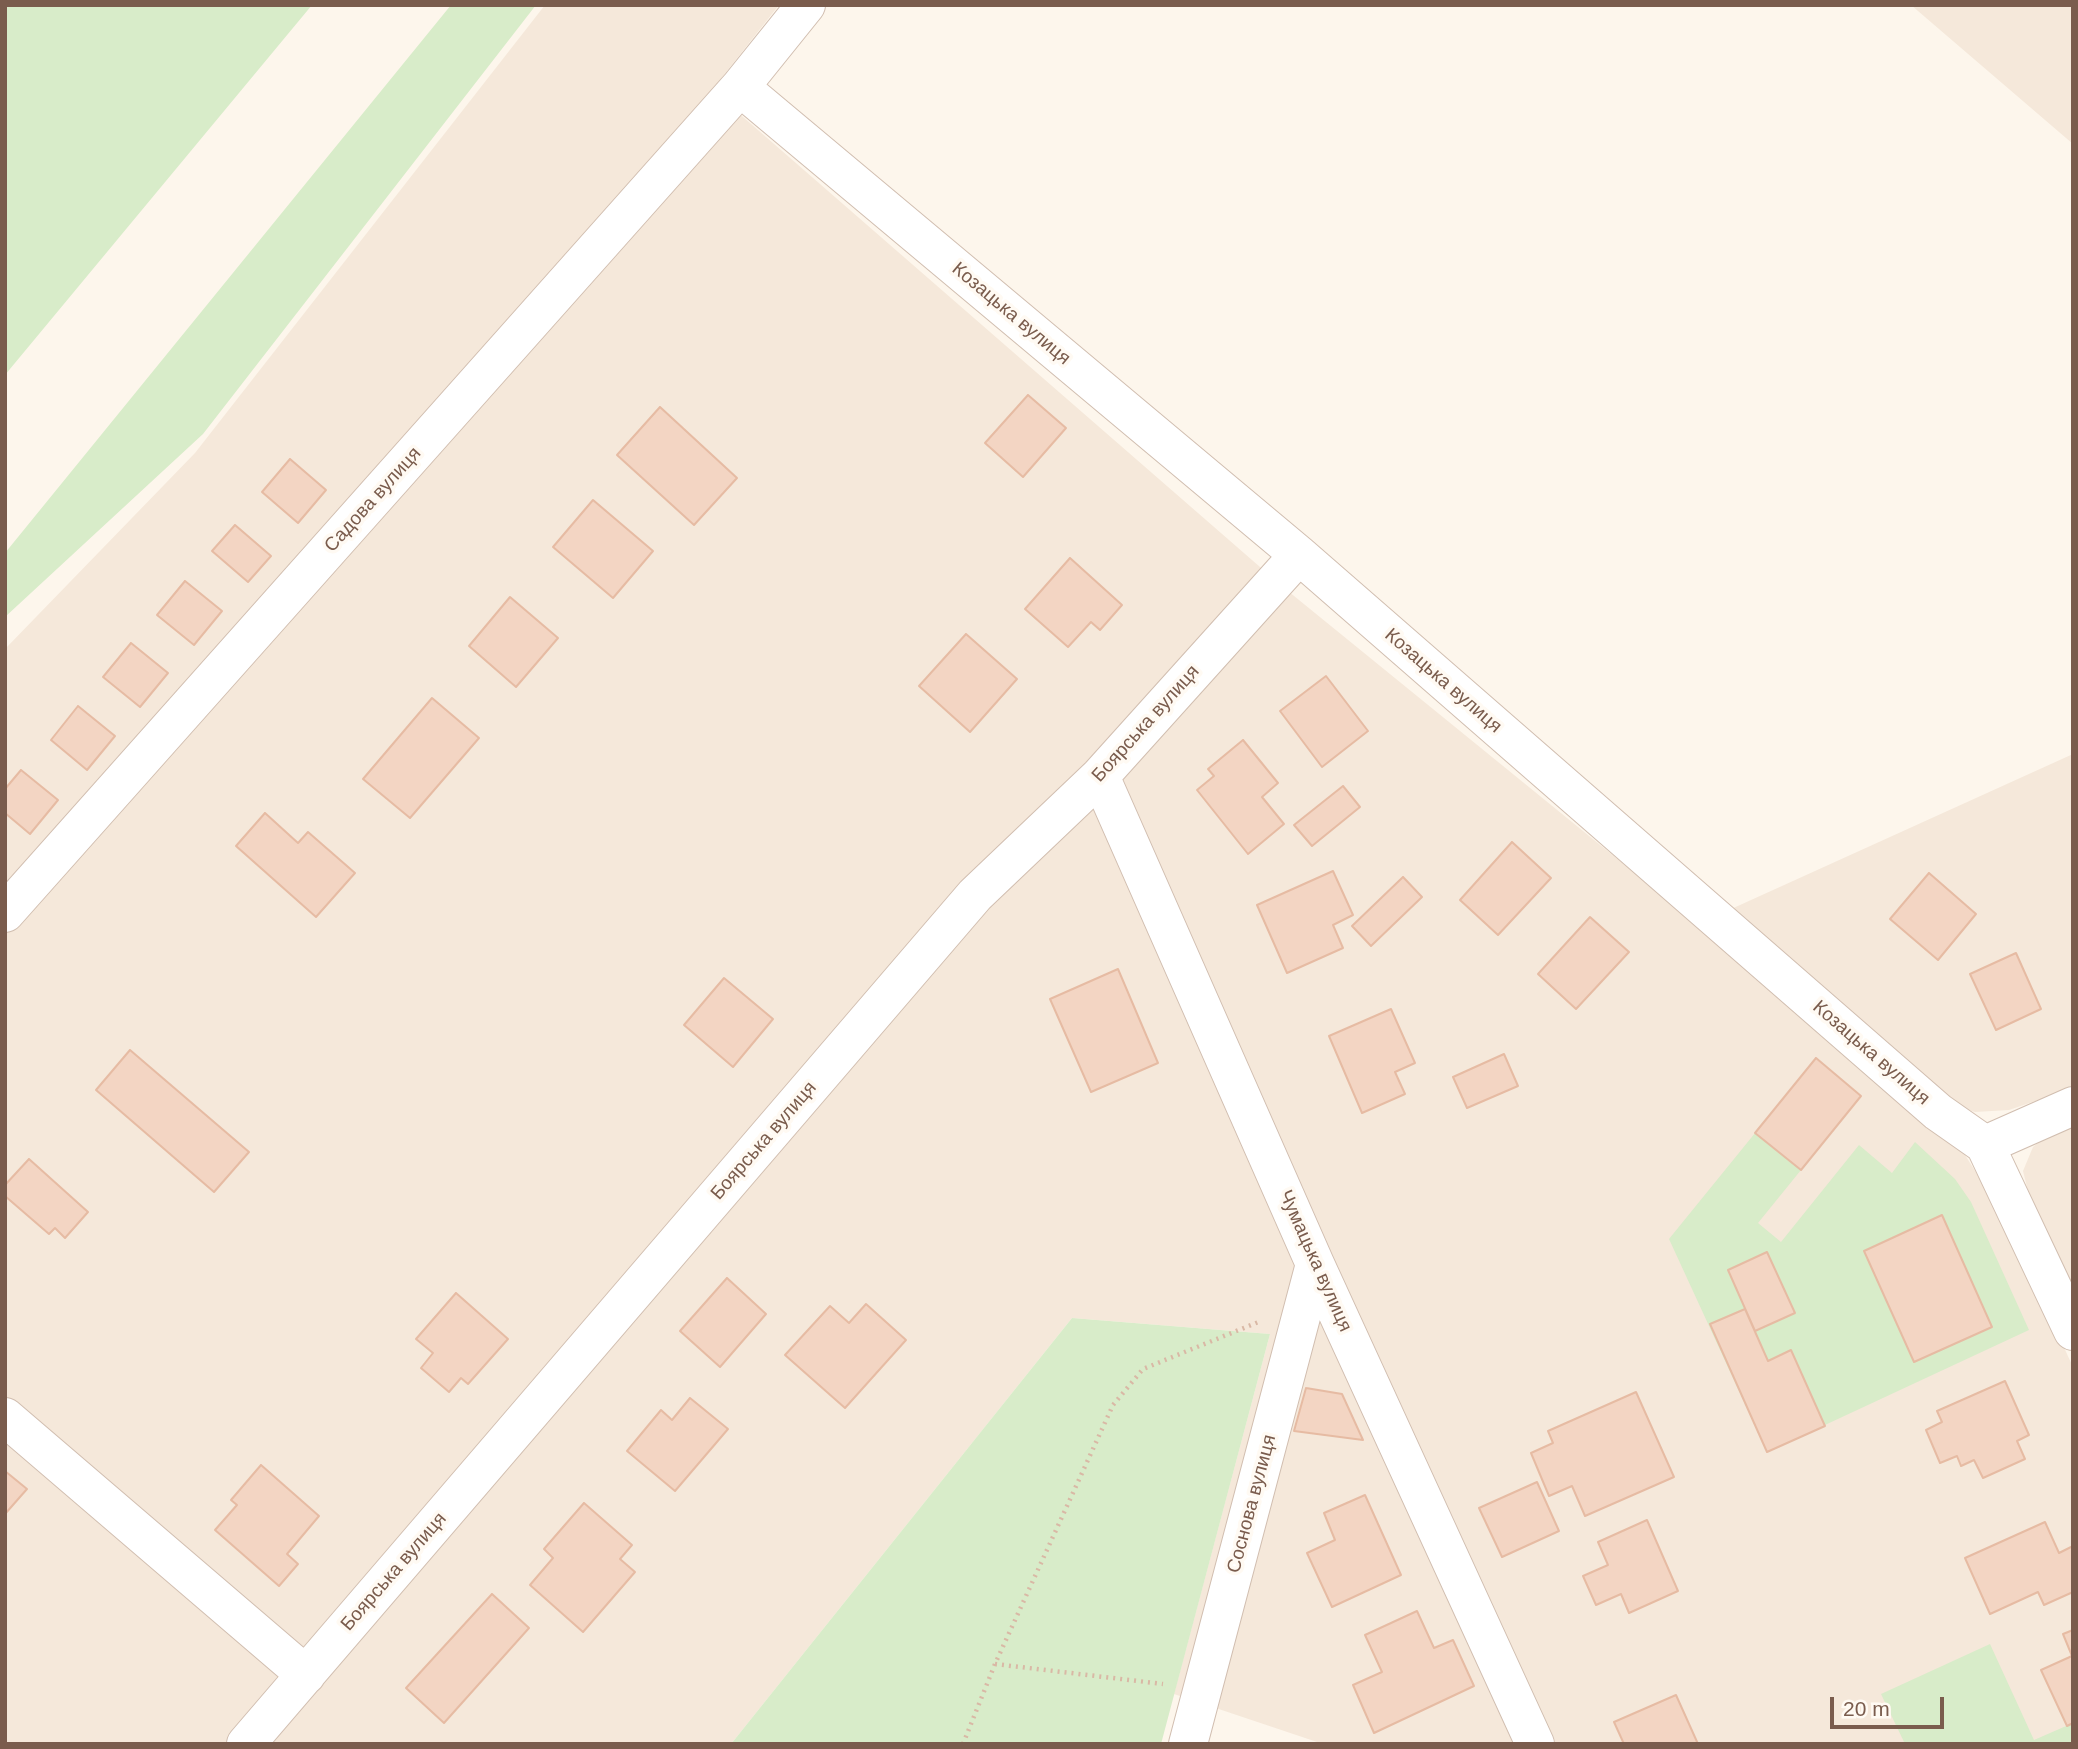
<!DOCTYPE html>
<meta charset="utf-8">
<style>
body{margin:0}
#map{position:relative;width:2078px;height:1749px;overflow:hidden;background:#fdf6ec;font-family:Helvetica,sans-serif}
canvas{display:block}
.frame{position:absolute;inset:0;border:7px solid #7a5c4d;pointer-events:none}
.scale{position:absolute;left:1830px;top:1697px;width:114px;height:32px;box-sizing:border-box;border:4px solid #7a5c4d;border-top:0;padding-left:9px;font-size:21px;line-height:24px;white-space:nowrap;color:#7a5c4d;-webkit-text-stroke:5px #fffaf3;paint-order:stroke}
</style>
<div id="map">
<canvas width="2078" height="1749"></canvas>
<div class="frame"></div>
<div class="scale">20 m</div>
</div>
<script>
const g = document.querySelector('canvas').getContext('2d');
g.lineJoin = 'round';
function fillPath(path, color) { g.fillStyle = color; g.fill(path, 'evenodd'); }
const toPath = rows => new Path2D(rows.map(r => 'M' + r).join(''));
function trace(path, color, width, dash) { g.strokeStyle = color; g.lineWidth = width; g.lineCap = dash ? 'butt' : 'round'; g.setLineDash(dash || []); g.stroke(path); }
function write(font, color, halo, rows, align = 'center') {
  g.font = font + ' Helvetica,sans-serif'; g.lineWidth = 7; g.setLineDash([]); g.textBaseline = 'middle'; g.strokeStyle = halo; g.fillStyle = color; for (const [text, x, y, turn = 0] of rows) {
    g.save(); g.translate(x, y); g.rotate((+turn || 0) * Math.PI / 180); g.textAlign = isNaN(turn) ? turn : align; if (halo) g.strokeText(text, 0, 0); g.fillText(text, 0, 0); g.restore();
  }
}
fillPath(toPath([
 [545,5,779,5,712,90,1283,587,1792,1001,1965,1155,2003,1215,2073,1367,2073,1744,1323,1744,1174,1694,1270,1334,1072,1318,731,1744,5,1744,5,649,195,453],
 [1911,5,2073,5,2073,145,2073,144],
 [2073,754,2073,1085,2047,1097,2009,1110,1975,1112,1946,1102,1729,910],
 [2073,1122,2073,1293,2031,1203,2023,1171,2033,1147,2052,1131]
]), '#f5e8da');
fillPath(toPath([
 [5,5,312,5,5,375],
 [451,5,536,5,203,434,5,617,5,553],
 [1816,1058,1861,1096,1758,1223,1781,1242,1859,1145,1892,1173,1915,1142,1955,1179,1971,1202,2029,1330,1767,1452,1669,1239],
 [1072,1318,1270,1334,1161,1744,731,1744],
 [1990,1644,2034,1740,2073,1723,2073,1744,1905,1744,1881,1694]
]), '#d8ecc9');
const building = toPath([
 [1028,395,1066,428,1023,477,985,443,1028,395],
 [660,407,737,478,694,525,617,455,660,407],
 [290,459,326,490,298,523,262,492,290,459],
 [593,500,653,551,613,598,553,547,593,500],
 [235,525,271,556,248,582,212,551,235,525],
 [1070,558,1122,605,1100,630,1091,622,1068,647,1025,609,1070,558],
 [185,581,222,611,194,645,157,615,185,581],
 [510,597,558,638,516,687,469,646,510,597],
 [966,634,1017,679,970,732,919,686,966,634],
 [131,643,168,673,140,707,103,677,131,643],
 [1326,676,1368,731,1322,767,1280,711,1326,676],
 [432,698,479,738,410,818,363,779,432,698],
 [78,706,115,736,87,770,51,740,78,706],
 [1243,740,1278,783,1262,797,1284,824,1248,854,1197,790,1214,776,1208,769,1243,740],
 [21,770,58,800,30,834,5,813,5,789,21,770],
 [1343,786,1360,807,1312,846,1294,825,1343,786],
 [265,813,298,843,308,832,355,873,316,917,236,846,265,813],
 [1512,842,1551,878,1498,935,1460,900,1512,842],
 [1333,871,1353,915,1333,925,1343,948,1287,973,1257,905,1333,871],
 [1929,873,1976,914,1938,960,1890,919,1929,873],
 [1403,877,1422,897,1371,946,1352,926,1403,877],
 [1590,917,1629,952,1576,1009,1538,974,1590,917],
 [2016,953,2041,1009,1996,1030,1970,974,2016,953],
 [1118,969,1158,1063,1091,1092,1050,999,1118,969],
 [724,978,773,1019,733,1067,684,1025,724,978],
 [1391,1009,1415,1063,1395,1072,1405,1094,1362,1113,1329,1036,1391,1009],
 [130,1050,249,1152,214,1192,96,1090,130,1050],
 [1504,1054,1518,1086,1467,1108,1453,1077,1504,1054],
 [1816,1058,1861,1096,1801,1170,1755,1133,1816,1058],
 [29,1159,88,1212,65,1238,55,1228,49,1234,5,1196,5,1185,29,1159],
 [1942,1215,1992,1327,1914,1362,1864,1251,1942,1215],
 [1767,1252,1795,1313,1755,1331,1728,1270,1767,1252],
 [727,1278,766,1314,720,1367,680,1331,727,1278],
 [456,1293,508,1339,468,1384,461,1378,449,1392,421,1368,433,1353,416,1339,456,1293],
 [866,1304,906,1340,845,1408,785,1355,830,1306,849,1323,866,1304],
 [1745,1309,1768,1361,1791,1350,1825,1426,1767,1452,1710,1324,1745,1309],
 [2005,1381,2029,1435,2017,1441,2025,1459,1983,1478,1974,1460,1961,1466,1957,1456,1940,1463,1926,1430,1942,1422,1937,1411,2005,1381],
 [1306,1388,1342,1394,1363,1440,1294,1431,1306,1388],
 [1636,1392,1674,1477,1585,1516,1572,1486,1549,1496,1531,1453,1553,1443,1548,1431,1636,1392],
 [690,1398,728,1429,675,1491,627,1451,661,1410,672,1420,690,1398],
 [261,1465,319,1516,287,1554,298,1564,279,1586,215,1530,237,1505,231,1500,261,1465],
 [5,1471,27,1489,5,1514,5,1471],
 [1537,1482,1559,1531,1502,1557,1479,1508,1537,1482],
 [1365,1495,1401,1575,1332,1607,1307,1553,1335,1540,1324,1513,1365,1495],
 [584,1503,632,1545,620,1559,635,1572,583,1632,530,1585,553,1558,544,1549,584,1503],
 [1647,1520,1678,1591,1629,1613,1621,1594,1596,1605,1583,1576,1608,1565,1598,1542,1647,1520],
 [2045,1522,2059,1553,2073,1546,2073,1592,2044,1605,2038,1592,1990,1614,1965,1558,2045,1522],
 [492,1594,529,1628,444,1723,406,1688,492,1594],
 [1417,1611,1434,1648,1453,1640,1474,1686,1374,1733,1353,1685,1382,1672,1365,1635,1417,1611],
 [2073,1630,2073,1723,2067,1726,2041,1670,2072,1656,2063,1634,2073,1630],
 [1676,1695,1698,1744,1624,1744,1614,1722,1676,1695]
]);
fillPath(building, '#f3d5c3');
trace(building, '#e6bba3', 2);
const minor = toPath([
 [740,87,1299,555,1938,1112,1985,1145,2073,1331],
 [1100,776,1315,1264,1535,1744],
 [5,913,740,87,806,5],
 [1985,1145,2073,1106],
 [5,1417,306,1675],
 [246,1744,975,895,1100,776,1299,555],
 [1188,1744,1315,1264]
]);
trace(minor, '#d1beb0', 40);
trace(toPath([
 [995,1664,1163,1684],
 [963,1744,995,1664,1113,1405,1143,1369,1261,1321]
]), '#d9b8a5', 4.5, [2, 5]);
trace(minor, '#fff', 38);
write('19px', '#7a5c4d', '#fffaf3', [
 ["Козацька вулиця",1011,314,40],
 ["Садова вулиця",373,500,-48],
 ["Козацька вулиця",1443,681,41],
 ["Боярська вулиця",1146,724,-48],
 ["Козацька вулиця",1871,1053,41],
 ["Боярська вулиця",764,1141,-49],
 ["Чумацька вулиця",1315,1261,66],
 ["Соснова вулиця",1252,1504,-75],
 ["Боярська вулиця",394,1572,-49]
]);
</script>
